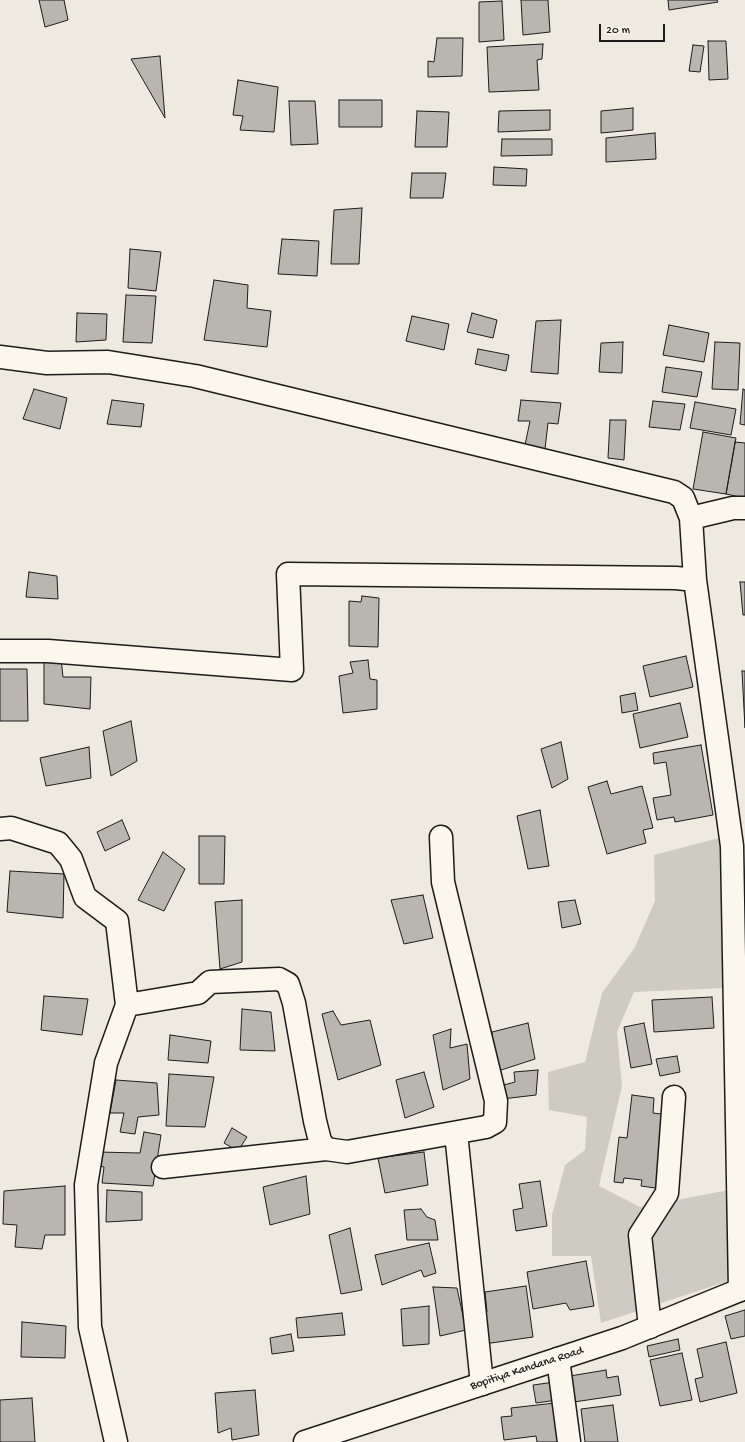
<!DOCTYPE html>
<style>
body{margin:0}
#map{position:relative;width:745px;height:1442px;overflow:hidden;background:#eeeadf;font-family:"Gochi Hand",sans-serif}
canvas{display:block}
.scale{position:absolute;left:599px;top:24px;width:66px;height:18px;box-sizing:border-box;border:2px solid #1c1c1c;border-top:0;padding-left:5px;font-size:12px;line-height:14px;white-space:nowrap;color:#1c1c1c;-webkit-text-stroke:3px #fbf7ec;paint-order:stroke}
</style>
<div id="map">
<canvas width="745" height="1442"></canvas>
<div class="scale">20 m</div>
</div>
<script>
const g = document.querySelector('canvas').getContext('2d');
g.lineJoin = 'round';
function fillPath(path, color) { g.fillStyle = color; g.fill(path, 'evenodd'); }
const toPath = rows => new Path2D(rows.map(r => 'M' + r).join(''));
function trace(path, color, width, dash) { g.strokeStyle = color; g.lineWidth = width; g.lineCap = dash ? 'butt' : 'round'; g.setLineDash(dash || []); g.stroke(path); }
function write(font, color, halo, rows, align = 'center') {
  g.font = font + ' "Gochi Hand",sans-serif'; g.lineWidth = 3; g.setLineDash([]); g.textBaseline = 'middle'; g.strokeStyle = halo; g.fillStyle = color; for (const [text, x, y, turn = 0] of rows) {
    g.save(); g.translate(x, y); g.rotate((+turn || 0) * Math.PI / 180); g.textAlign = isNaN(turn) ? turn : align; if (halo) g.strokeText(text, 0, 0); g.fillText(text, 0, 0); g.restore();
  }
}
fillPath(toPath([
 [719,838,726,897,725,988,634,992,617,1032,622,1086,599,1186,640,1207,729,1190,731,1280,601,1323,591,1256,552,1256,552,1215,565,1165,585,1150,587,1117,549,1110,548,1072,585,1062,602,993,634,949,655,901,654,855]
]), '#ceccc2');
const building = toPath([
 [39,0,64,0,68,20,45,27,39,0],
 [521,0,548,0,550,32,523,35,521,0],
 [668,0,717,0,718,2,669,10,668,0],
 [502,1,504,40,479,42,479,2,502,1],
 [437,38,463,38,462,76,428,77,428,61,434,62,437,38],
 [708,41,726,41,728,79,709,80,708,41],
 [543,44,542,59,537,60,539,90,489,92,487,47,543,44],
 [693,45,704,46,700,72,689,71,693,45],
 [160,56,165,118,131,59,160,56],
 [238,80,278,87,274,132,240,130,243,116,233,115,238,80],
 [339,100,382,100,382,127,339,127,339,100],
 [289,101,315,101,318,144,291,145,289,101],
 [633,108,633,130,601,133,601,111,633,108],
 [550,110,550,130,498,132,499,111,550,110],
 [417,111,449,112,447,147,415,147,417,111],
 [655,133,656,159,606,162,606,138,655,133],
 [502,139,552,139,552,155,501,156,502,139],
 [494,167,527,169,526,186,493,185,494,167],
 [412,173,446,173,443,198,410,198,412,173],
 [362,208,359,264,331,264,334,210,362,208],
 [282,239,319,241,317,276,278,274,282,239],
 [130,249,161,252,156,291,128,288,130,249],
 [214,280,248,285,247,308,271,311,267,347,204,340,214,280],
 [126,295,156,296,152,343,123,342,126,295],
 [77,313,107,314,106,340,76,342,77,313],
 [472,313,497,320,493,338,467,332,472,313],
 [412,316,449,324,444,350,406,341,412,316],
 [561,320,558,374,531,372,536,321,561,320],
 [669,325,709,333,704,362,663,355,669,325],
 [623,342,622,373,599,372,601,343,623,342],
 [715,342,740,343,738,390,712,389,715,342],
 [478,349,509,355,506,371,475,364,478,349],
 [666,367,702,372,697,397,662,392,666,367],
 [34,389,67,398,60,429,23,419,34,389],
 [743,389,745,390,745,425,740,424,743,389],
 [112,400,144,404,141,427,107,424,112,400],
 [521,400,561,403,558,424,548,423,545,449,525,445,530,421,518,421,521,400],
 [653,401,685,404,680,430,649,427,653,401],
 [695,402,736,409,731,435,690,428,695,402],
 [610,420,626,420,624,460,608,458,610,420],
 [703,432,736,438,726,494,693,489,703,432],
 [735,442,745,443,745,498,726,494,735,442],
 [29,572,57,576,58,599,26,597,29,572],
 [740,582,745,582,745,615,743,615,740,582],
 [362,596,379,598,378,647,349,646,349,601,361,602,362,596],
 [686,656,693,687,650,697,643,666,686,656],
 [44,657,61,658,63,677,91,677,90,709,44,704,44,657],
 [368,660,370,679,377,680,377,709,343,713,339,676,353,673,350,662,368,660],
 [0,669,27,669,28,721,0,721,0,669],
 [742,671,745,671,745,728,742,671],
 [635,693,638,710,622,713,620,696,635,693],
 [680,703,688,737,640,748,633,714,680,703],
 [131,721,137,761,111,776,103,731,131,721],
 [561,742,568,779,552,788,541,749,561,742],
 [701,745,713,815,675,822,674,817,657,820,653,798,671,795,666,762,654,764,653,753,701,745],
 [89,747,91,778,46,786,40,758,89,747],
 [607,781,611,794,642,786,653,828,643,830,646,843,607,854,588,787,607,781],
 [540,810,549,866,528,869,517,816,540,810],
 [122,820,130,839,105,851,97,832,122,820],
 [199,836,225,836,224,884,199,884,199,836],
 [163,852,185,869,164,911,138,900,163,852],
 [10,871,64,874,63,918,7,912,10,871],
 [423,895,433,938,404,944,391,900,423,895],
 [242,900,242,962,220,969,215,902,242,900],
 [575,900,581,924,562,928,558,902,575,900],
 [44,996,88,999,82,1035,41,1030,44,996],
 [712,997,714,1028,654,1032,652,1000,712,997],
 [242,1009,271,1012,275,1051,240,1050,242,1009],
 [333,1011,341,1025,370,1020,381,1065,338,1080,322,1014,333,1011],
 [528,1023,535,1059,495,1072,492,1032,528,1023],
 [644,1023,652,1064,631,1068,624,1027,644,1023],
 [451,1029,450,1048,467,1044,470,1079,443,1090,433,1035,451,1029],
 [170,1035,211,1041,208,1063,168,1060,170,1035],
 [677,1056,680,1072,660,1076,656,1059,677,1056],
 [538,1070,536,1095,502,1099,500,1086,515,1082,514,1072,538,1070],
 [424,1072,434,1107,405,1118,396,1080,424,1072],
 [169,1074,214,1077,205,1127,166,1126,169,1074],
 [116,1080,157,1083,159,1115,138,1117,135,1134,120,1132,124,1113,110,1113,116,1080],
 [632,1095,654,1098,653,1113,661,1114,669,1128,662,1189,641,1186,642,1180,624,1178,623,1183,614,1182,619,1137,627,1138,632,1095],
 [232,1128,247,1137,238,1151,224,1143,232,1128],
 [144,1132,161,1135,153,1186,102,1183,104,1167,95,1165,98,1152,140,1153,144,1132],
 [424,1152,428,1185,385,1193,378,1158,424,1152],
 [306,1176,310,1214,270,1225,263,1187,306,1176],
 [540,1181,547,1226,516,1231,513,1210,523,1208,519,1184,540,1181],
 [65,1186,65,1235,45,1235,42,1249,15,1247,17,1225,3,1224,4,1191,65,1186],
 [107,1190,142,1192,142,1220,106,1222,107,1190],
 [421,1209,427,1217,435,1220,438,1240,407,1240,404,1210,421,1209],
 [350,1228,362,1290,341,1294,329,1235,350,1228],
 [429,1243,436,1273,424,1277,421,1270,382,1285,375,1255,429,1243],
 [586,1261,594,1306,570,1310,566,1303,533,1309,527,1272,586,1261],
 [526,1286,533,1337,484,1344,481,1316,487,1312,485,1292,526,1286],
 [433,1287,457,1288,466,1330,440,1336,433,1287],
 [429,1306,429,1344,403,1346,401,1309,429,1306],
 [745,1310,745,1336,731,1339,725,1316,745,1310],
 [342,1313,345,1335,298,1338,296,1318,342,1313],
 [22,1322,66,1326,65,1358,21,1357,22,1322],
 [291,1334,294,1351,272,1354,270,1338,291,1334],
 [678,1339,680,1350,649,1357,647,1346,678,1339],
 [726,1342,737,1393,700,1402,695,1379,703,1377,697,1349,726,1342],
 [682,1353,692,1400,660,1406,650,1360,682,1353],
 [606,1370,607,1378,618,1376,621,1395,574,1402,570,1376,606,1370],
 [555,1382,557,1400,536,1403,533,1385,555,1382],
 [255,1390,259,1435,232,1440,231,1428,218,1433,215,1393,255,1390],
 [32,1398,35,1442,0,1442,0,1400,32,1398],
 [555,1403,559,1442,537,1442,536,1436,504,1440,501,1417,512,1416,511,1408,555,1403],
 [613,1405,618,1442,585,1442,581,1409,613,1405]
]);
fillPath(building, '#b9b6af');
trace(building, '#1c1c1c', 1);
const minor = toPath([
 [0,357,47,363,108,362,195,376,674,492,683,498,691,518,695,580,732,846,740,1290],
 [691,518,733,508,745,508],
 [0,651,48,651,292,670,288,574,676,578,695,580],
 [0,829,11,828,58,843,71,859,85,897,117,921,127,1005,106,1063,86,1185,90,1327,116,1442],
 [127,1005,198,993,210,982,279,979,288,984,294,1003,315,1121,320,1141,326,1149,347,1152,486,1127,495,1122,496,1101,443,882,441,837],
 [456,1133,482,1384],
 [163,1167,326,1149],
 [650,1327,640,1235,667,1193,674,1097],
 [558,1359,569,1442]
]);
const major = toPath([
 [305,1442,622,1338,745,1288]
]);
trace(minor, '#1c1c1c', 25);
trace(major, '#1c1c1c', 25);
trace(minor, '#fbf7ec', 22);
trace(major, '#fbf7ec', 22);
write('12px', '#1c1c1c', '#fbf7ec', [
 ["Bopitiya Kandana Road",527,1369,-18]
]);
</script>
